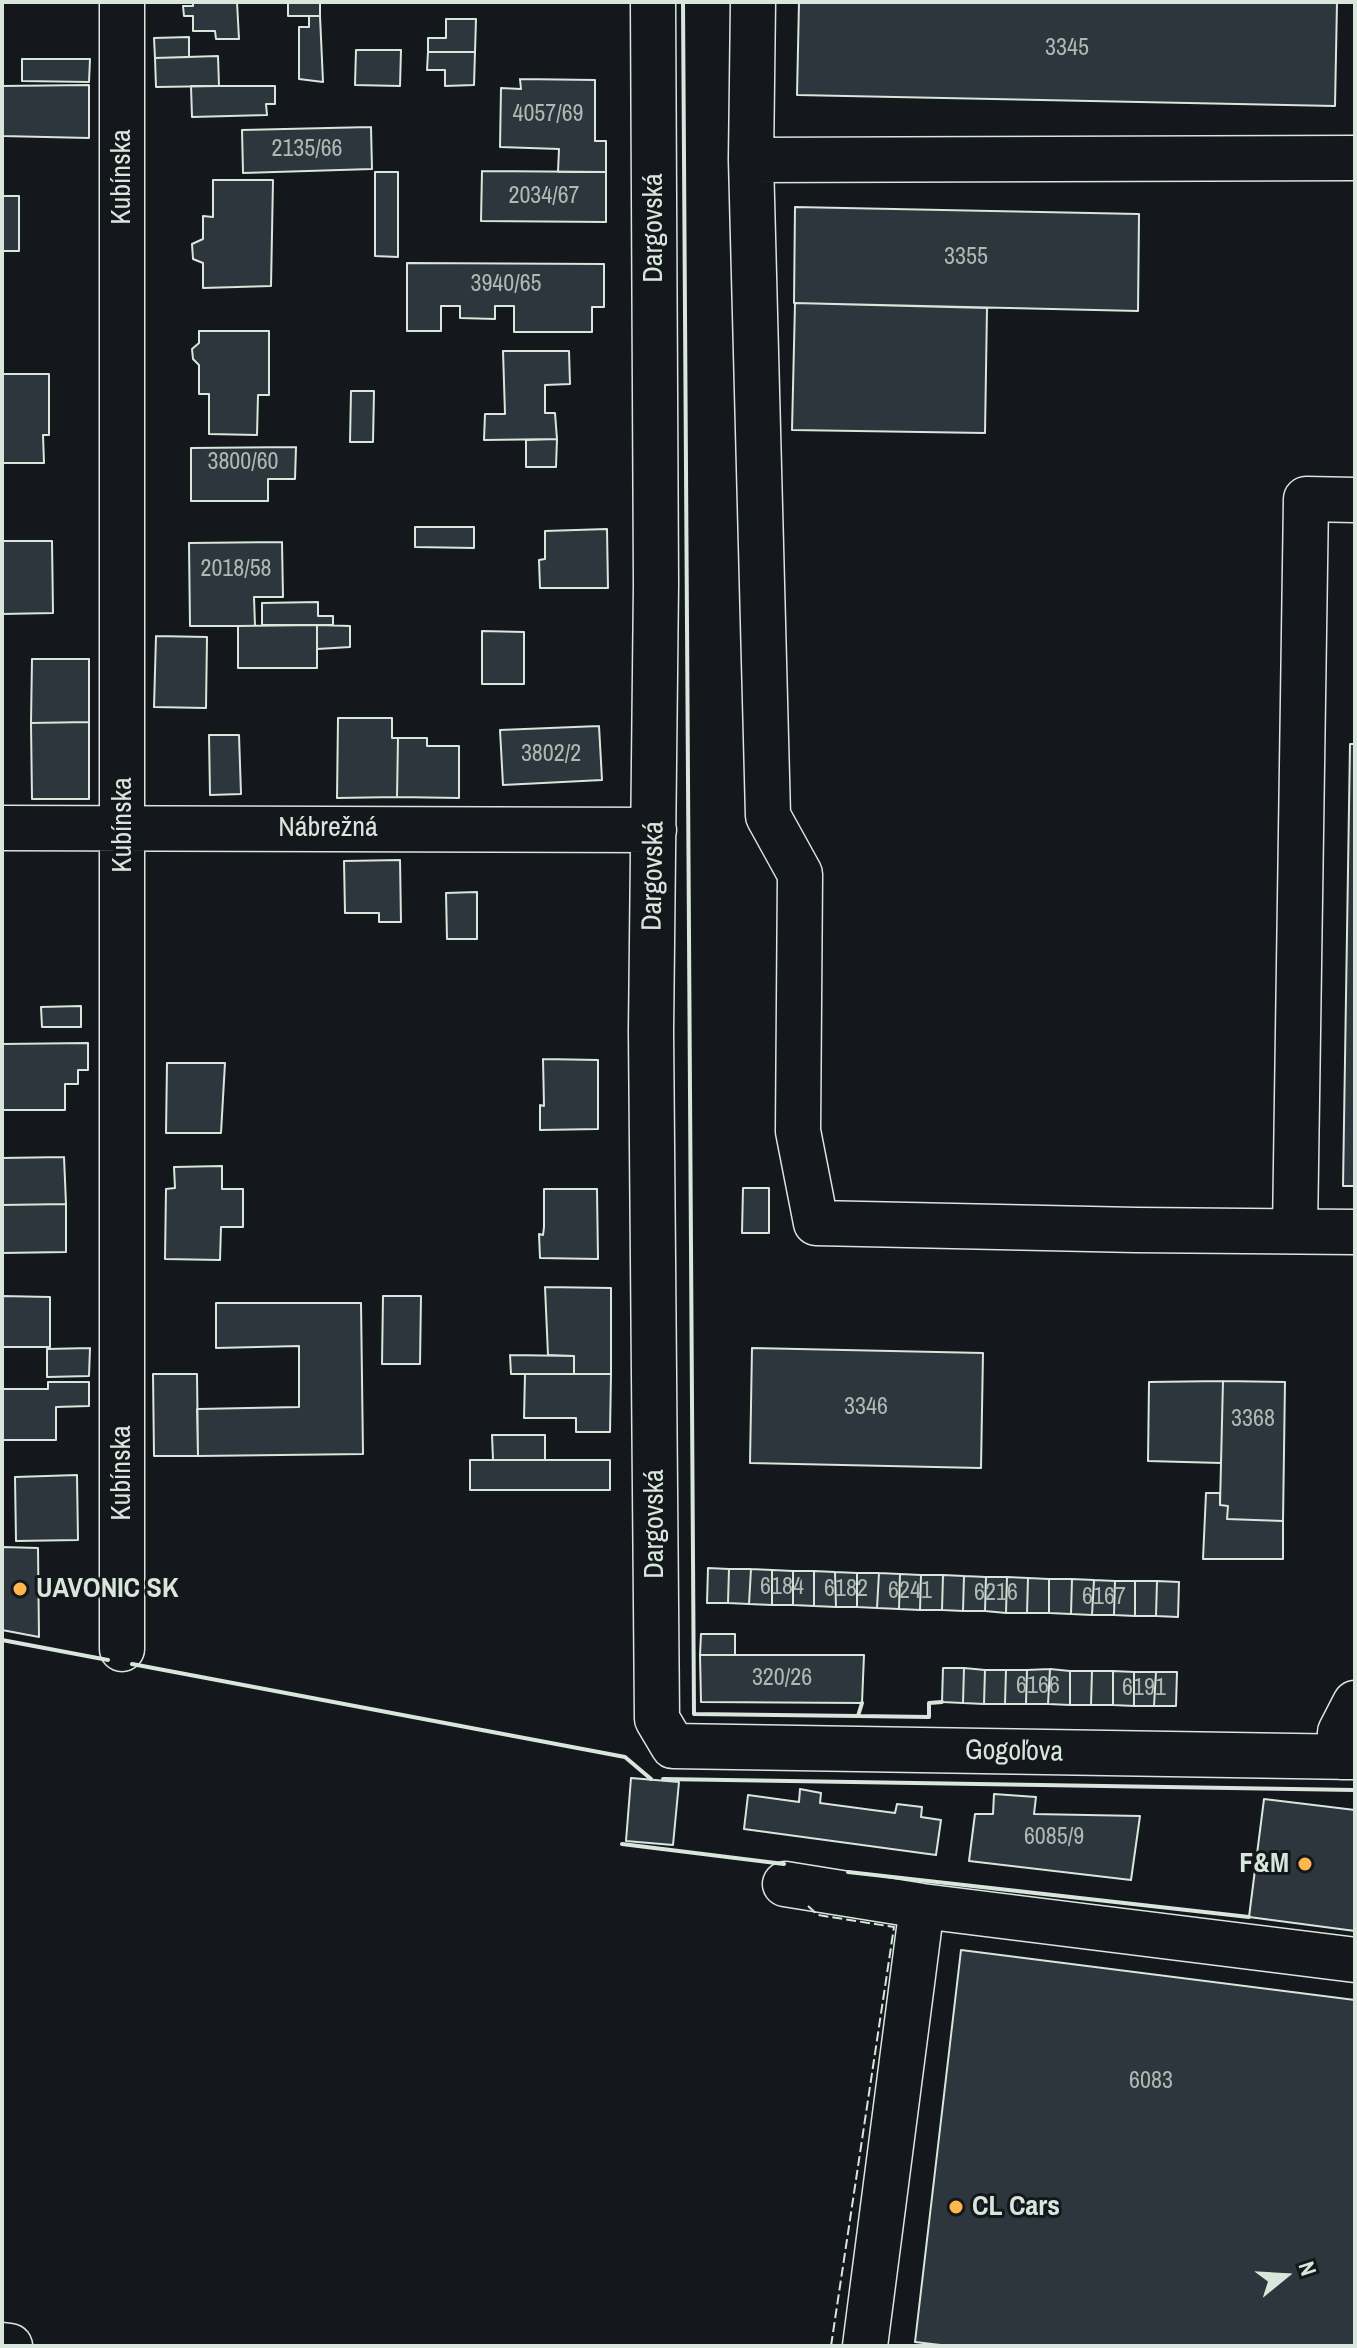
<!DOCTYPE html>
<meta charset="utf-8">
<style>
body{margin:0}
#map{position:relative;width:1357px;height:2348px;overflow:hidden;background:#14181c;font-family:"Archivo Narrow",sans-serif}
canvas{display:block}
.frame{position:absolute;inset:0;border:4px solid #d8e6dc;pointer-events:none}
.north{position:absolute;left:1245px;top:2236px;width:80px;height:80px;-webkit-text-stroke:6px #14181c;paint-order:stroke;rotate:72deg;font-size:22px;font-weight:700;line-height:32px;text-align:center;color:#d8e6dc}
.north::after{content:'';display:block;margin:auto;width:28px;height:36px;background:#d8e6dc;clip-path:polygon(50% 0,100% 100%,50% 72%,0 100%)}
</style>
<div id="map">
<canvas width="1357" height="2348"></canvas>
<div class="frame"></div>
<div class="north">N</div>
</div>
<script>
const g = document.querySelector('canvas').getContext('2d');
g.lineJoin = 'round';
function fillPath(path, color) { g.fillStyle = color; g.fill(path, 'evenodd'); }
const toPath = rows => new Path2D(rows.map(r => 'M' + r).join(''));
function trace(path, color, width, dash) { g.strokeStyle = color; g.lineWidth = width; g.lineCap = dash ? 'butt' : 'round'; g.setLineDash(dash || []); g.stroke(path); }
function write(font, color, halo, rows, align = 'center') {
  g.font = font + ' "Archivo Narrow",sans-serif'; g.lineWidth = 6; g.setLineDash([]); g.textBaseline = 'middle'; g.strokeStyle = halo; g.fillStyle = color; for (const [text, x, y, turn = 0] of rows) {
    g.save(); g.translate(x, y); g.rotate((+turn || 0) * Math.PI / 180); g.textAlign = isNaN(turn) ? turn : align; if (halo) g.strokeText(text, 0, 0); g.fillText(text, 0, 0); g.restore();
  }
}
const building = toPath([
 [193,2,237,2,239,39,216,39,215,31,193,31,193,16,184,16,183,6,193,6,193,2],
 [288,2,320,2,320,16,288,16,288,2],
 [799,2,1337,2,1335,106,797,95,799,2],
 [309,16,320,16,323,82,299,79,299,27,309,27,309,16],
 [446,19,476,19,475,52,428,52,428,38,446,38,446,19],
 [189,37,189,57,155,58,154,38,189,37],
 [356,50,401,50,400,86,355,85,356,50],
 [428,52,475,52,474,85,445,86,445,70,427,70,428,52],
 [218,56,219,86,156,87,155,58,218,56],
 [22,59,90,59,89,82,22,81,22,59],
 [520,79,595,80,595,141,606,141,606,172,558,172,559,149,500,147,501,88,521,89,520,79],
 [89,85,89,138,2,136,2,86,89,85],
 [191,86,275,86,275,104,266,104,267,115,192,117,191,86],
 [371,127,372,169,243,173,242,130,371,127],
 [482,171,606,172,606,222,481,221,482,171],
 [375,172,398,172,398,257,375,256,375,172],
 [213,180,273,180,271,286,203,288,203,263,193,259,192,244,203,239,203,216,213,217,213,180],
 [2,196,19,196,19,251,2,251,2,196],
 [795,207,1139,214,1138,311,794,303,795,207],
 [407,263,604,264,604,307,592,307,592,332,514,332,514,306,495,306,495,319,460,318,460,306,441,306,441,331,407,331,407,263],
 [795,303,987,308,985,433,792,430,795,303],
 [199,331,269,331,269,395,258,395,257,435,209,434,209,394,199,394,199,365,193,359,192,349,199,343,199,331],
 [503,351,569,351,570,384,545,385,545,413,555,413,557,439,484,440,485,414,505,414,503,351],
 [2,374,49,374,49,435,43,435,44,463,2,463,2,374],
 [351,391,374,391,373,442,350,442,351,391],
 [557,439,556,467,526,467,526,440,557,439],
 [296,447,295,479,268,479,268,501,191,501,191,448,296,447],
 [415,527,474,527,474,548,415,547,415,527],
 [607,529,608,588,540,588,539,560,545,559,545,531,607,529],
 [2,541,52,541,53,613,2,614,2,541],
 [282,542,283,597,254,597,255,626,190,626,189,543,282,542],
 [318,602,318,616,333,616,333,625,262,625,262,603,318,602],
 [317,625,317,668,238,668,238,626,317,625],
 [317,625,350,626,350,647,317,649,317,625],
 [482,631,524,632,524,684,482,684,482,631],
 [156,636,207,637,206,708,154,707,156,636],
 [32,659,89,659,89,722,31,723,32,659],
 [338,718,392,718,392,738,398,738,397,797,337,798,338,718],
 [89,722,89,799,32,799,31,723,89,722],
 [599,726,602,780,503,785,500,730,599,726],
 [209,735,239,735,241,794,210,795,209,735],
 [398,738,427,738,427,746,459,746,459,798,397,797,398,738],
 [1350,744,1355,744,1355,1186,1343,1186,1350,744],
 [400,860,401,922,379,922,379,913,345,913,344,861,400,860],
 [477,892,477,939,447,939,446,893,477,892],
 [81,1006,81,1027,42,1027,41,1007,81,1006],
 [88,1043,88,1070,78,1070,78,1084,65,1084,65,1110,2,1110,2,1044,88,1043],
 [543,1059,598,1060,598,1129,540,1130,540,1105,544,1106,543,1059],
 [167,1063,225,1063,221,1133,166,1133,167,1063],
 [64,1157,66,1204,2,1205,2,1158,64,1157],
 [222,1166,222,1189,243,1189,243,1227,221,1227,220,1260,165,1259,166,1189,175,1188,174,1167,222,1166],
 [743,1188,769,1188,769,1233,742,1233,743,1188],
 [544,1189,597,1189,598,1259,540,1258,539,1234,543,1235,544,1227,544,1189],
 [66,1204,66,1252,2,1253,2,1205,66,1204],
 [545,1287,611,1288,611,1374,574,1374,574,1356,548,1355,545,1287],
 [2,1296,50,1297,50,1347,2,1347,2,1296],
 [383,1296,421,1296,420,1364,382,1364,383,1296],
 [216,1303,361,1303,363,1454,198,1456,197,1409,299,1407,299,1346,216,1348,216,1303],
 [90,1348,89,1376,47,1377,47,1349,90,1348],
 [752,1348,983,1353,981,1468,750,1463,752,1348],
 [510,1355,574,1356,574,1374,511,1374,510,1355],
 [153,1374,197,1374,198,1456,154,1456,153,1374],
 [525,1374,611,1374,610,1432,576,1432,576,1418,524,1418,525,1374],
 [1223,1381,1285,1382,1283,1521,1227,1519,1228,1506,1220,1505,1223,1381],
 [1223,1381,1221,1463,1148,1461,1149,1382,1223,1381],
 [48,1382,89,1382,89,1406,56,1407,56,1440,2,1440,2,1389,48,1389,48,1382],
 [492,1435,545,1435,545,1460,493,1460,492,1435],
 [470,1460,610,1460,610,1490,470,1490,470,1460],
 [77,1475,78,1540,16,1541,15,1477,77,1475],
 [1206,1493,1220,1493,1220,1505,1228,1506,1227,1519,1283,1521,1283,1559,1203,1559,1206,1493],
 [2,1547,38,1548,39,1637,2,1630,2,1547],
 [708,1568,729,1569,728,1603,707,1603,708,1568],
 [729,1569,751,1569,749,1604,728,1603,729,1569],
 [751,1569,772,1570,772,1605,749,1604,751,1569],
 [772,1570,793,1571,793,1605,772,1605,772,1570],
 [793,1571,814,1571,814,1606,793,1605,793,1571],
 [814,1571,835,1572,836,1607,814,1606,814,1571],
 [835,1572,857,1573,857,1607,836,1607,835,1572],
 [857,1573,879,1573,877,1608,857,1607,857,1573],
 [879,1573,900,1574,899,1609,877,1608,879,1573],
 [900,1574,921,1575,920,1610,899,1609,900,1574],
 [921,1575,943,1575,942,1610,920,1610,921,1575],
 [943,1575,964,1576,963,1611,942,1610,943,1575],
 [964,1576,986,1577,985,1611,963,1611,964,1576],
 [986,1577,1007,1577,1006,1613,985,1611,986,1577],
 [1007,1577,1028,1578,1027,1613,1006,1613,1007,1577],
 [1028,1578,1049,1579,1049,1613,1027,1613,1028,1578],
 [1049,1579,1072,1579,1071,1614,1049,1613,1049,1579],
 [1072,1579,1094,1580,1092,1615,1071,1614,1072,1579],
 [1094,1580,1115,1581,1114,1615,1092,1615,1094,1580],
 [1115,1581,1135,1581,1135,1616,1114,1615,1115,1581],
 [1135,1581,1157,1581,1156,1616,1135,1616,1135,1581],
 [1157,1581,1179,1582,1178,1617,1156,1616,1157,1581],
 [701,1634,735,1634,735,1655,700,1655,701,1634],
 [700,1655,864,1655,862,1703,701,1702,700,1655],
 [943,1668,964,1668,963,1703,942,1702,943,1668],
 [964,1668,985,1670,984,1704,963,1703,964,1668],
 [1050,1669,1048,1704,1026,1704,1027,1670,1050,1669],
 [1050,1669,1070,1671,1070,1705,1048,1704,1050,1669],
 [985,1670,1006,1670,1005,1704,984,1704,985,1670],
 [1006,1670,1027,1670,1026,1704,1005,1704,1006,1670],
 [1070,1671,1092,1671,1091,1705,1070,1705,1070,1671],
 [1092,1671,1113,1671,1113,1705,1091,1705,1092,1671],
 [1113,1671,1134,1672,1134,1706,1113,1705,1113,1671],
 [1134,1672,1156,1672,1154,1706,1134,1706,1134,1672],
 [1156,1672,1177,1672,1176,1706,1154,1706,1156,1672],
 [631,1778,679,1782,673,1845,626,1841,631,1778],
 [800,1789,821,1793,820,1803,895,1813,897,1804,922,1807,921,1817,941,1820,936,1855,744,1829,748,1795,799,1802,800,1789],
 [994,1794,1036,1797,1034,1814,1140,1816,1131,1880,969,1861,975,1814,993,1814,994,1794],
 [1264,1799,1355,1810,1355,1931,1249,1917,1264,1799],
 [961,1950,1355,2000,1355,2346,949,2346,915,2342,961,1950]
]);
fillPath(building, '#2c363c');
trace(building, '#d8e6dc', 2);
const minor = toPath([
 [122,2,122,1649],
 [653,2,656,584,651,1031,657,1719,673,1746,1355,1757],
 [1355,158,751,160,768,816,800,874,798,1131,816,1223,1136,1230,1355,1232],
 [751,160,753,2],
 [2,828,654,830],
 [1295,1231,1306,499,1355,500],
 [1341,1757,1340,1732,1355,1703],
 [785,1884,922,1906,1355,1960],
 [2,2345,10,2346],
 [865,2346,922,1906]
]);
trace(minor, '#d8e6dc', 47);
trace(minor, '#14181c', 44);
trace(toPath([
 [808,1906,818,1915,894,1927,831,2346]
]), '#d8e6dc', 2, [10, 4]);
trace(toPath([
 [683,2,694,1714,858,1716],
 [2,1640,108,1660],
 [132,1664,625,1757,651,1779],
 [862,1703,858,1716,929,1717,929,1703,942,1702],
 [663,1779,1355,1790],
 [622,1844,784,1864],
 [848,1872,1249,1917]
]), '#d8e6dc', 4);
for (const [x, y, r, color] of [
 [20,1589,8,"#ffb74d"],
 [1305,1864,8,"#ffb74d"],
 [956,2207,8,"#ffb74d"]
]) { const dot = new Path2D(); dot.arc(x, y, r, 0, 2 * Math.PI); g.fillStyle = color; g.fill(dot); trace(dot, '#14181c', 3); }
write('24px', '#adbab4', null, [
 ["3345",1067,49],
 ["4057/69",548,115],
 ["2135/66",307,150],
 ["2034/67",544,197],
 ["3355",966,258],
 ["3940/65",506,285],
 ["3800/60",243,463],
 ["2018/58",236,570],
 ["3802/2",551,755],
 ["3346",866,1408],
 ["3368",1253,1420],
 ["6184",782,1588],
 ["6182",846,1590],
 ["6241",910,1592],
 ["6216",996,1594],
 ["6167",1104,1598],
 ["320/26",782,1679],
 ["6166",1038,1687],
 ["6191",1144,1689],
 ["6085/9",1054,1838],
 ["6083",1151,2082]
]);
write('28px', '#d8e6dc', '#14181c', [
 ["Kubínska",122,177,-90],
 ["Dargovská",654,228,-90],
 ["Kubínska",123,825,-90],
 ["Nábrežná",328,828],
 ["Dargovská",654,876,-89],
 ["Kubínska",122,1473,-90],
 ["Dargovská",655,1524,-90],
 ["Gogoľova",1014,1752,1]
]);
write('bold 28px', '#d8e6dc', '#14181c', [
 ["UAVONIC SK",36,1589],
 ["F&M",1289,1864,"right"],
 ["CL Cars",972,2207]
], 'left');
</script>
